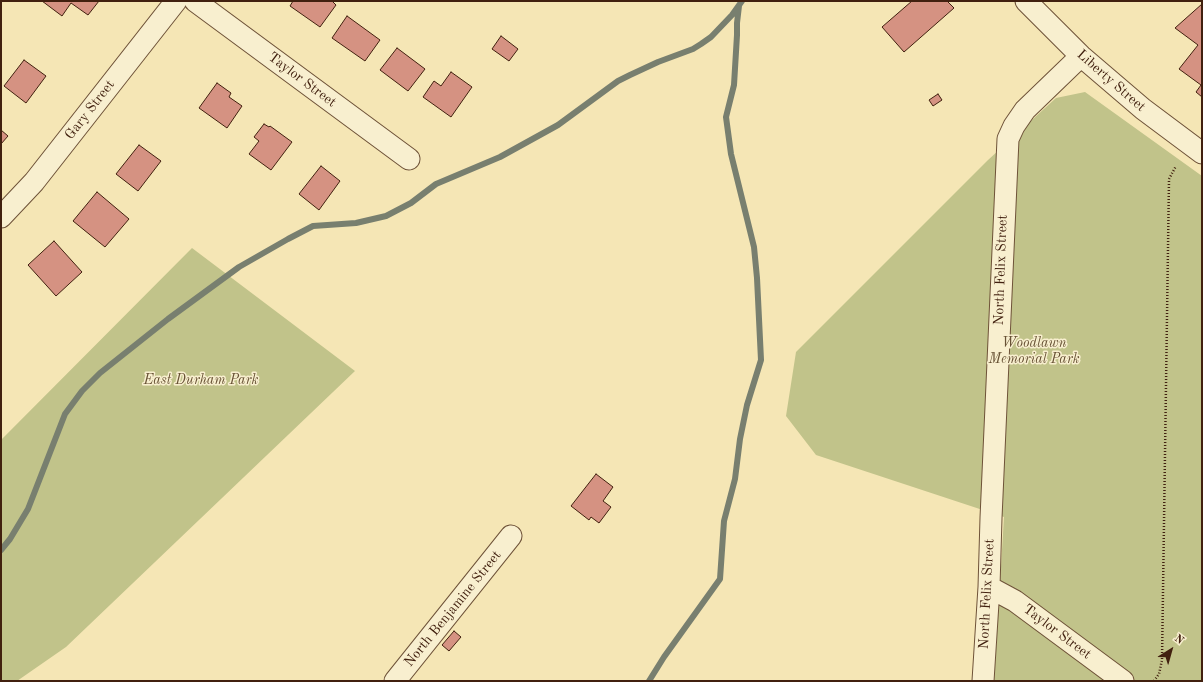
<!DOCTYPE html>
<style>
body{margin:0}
#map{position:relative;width:1203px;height:682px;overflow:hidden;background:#f5e6b5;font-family:"Old Standard TT",serif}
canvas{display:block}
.frame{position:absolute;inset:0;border:2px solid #41200f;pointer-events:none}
.north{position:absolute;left:1151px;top:630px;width:40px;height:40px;-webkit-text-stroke:3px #f8efcf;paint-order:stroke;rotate:37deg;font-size:11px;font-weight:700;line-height:16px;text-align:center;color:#41200f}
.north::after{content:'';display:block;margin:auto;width:14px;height:18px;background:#41200f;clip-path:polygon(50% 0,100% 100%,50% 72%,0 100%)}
</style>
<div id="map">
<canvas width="1203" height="682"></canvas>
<div class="frame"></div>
<div class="north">N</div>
</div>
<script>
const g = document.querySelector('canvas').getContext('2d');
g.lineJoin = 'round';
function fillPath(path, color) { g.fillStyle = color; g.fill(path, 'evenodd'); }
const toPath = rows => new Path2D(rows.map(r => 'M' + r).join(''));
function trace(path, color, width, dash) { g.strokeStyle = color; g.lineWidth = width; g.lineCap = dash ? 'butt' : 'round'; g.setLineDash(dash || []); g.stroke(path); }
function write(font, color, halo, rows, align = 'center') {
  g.font = font + ' "Old Standard TT",serif'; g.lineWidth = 3; g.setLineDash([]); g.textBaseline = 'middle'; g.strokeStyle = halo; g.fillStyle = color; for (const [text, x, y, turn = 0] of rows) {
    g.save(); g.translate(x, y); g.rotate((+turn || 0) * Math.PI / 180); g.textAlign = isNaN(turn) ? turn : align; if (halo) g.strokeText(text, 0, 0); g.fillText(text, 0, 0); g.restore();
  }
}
fillPath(toPath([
 [1085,92,1202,176,1202,681,994,681,1004,517,816,455,786,416,796,352,988,160,1056,98],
 [192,248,355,371,66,647,17,681,1,681,1,440]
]), '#c1c38a');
trace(toPath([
 [1,550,10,539,28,509,65,414,82,391,100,373,168,319,239,267,288,239,313,226,356,223,386,216,411,203,436,184,500,157,558,125,618,81,630,75,658,62,693,49,701,44,711,37,732,15,742,1],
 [649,681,664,657,720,579,724,521,735,479,740,439,747,405,761,360,757,278,754,247,731,154,726,117,734,85,737,35,737,23,739,6]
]), '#787f6f', 6);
const building = toPath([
 [42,1,99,1,88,15,71,3,62,16,42,1],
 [293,1,334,1,333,2,336,5,320,27,290,6,293,1],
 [912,1,947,1,954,8,904,52,882,27,912,1],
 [1202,4,1202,97,1196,92,1201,85,1179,69,1198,45,1175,28,1202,4],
 [347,16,380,40,365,61,332,38,347,16],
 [501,36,518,49,509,61,492,49,501,36],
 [397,48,425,69,408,91,380,70,397,48],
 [24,60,46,76,26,103,4,86,24,60],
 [451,72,472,87,451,117,423,97,434,81,441,86,451,72],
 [217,83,231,93,229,97,242,106,227,128,199,108,217,83],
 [938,94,942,100,933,106,929,100,938,94],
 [264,124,269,127,270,126,292,142,271,170,249,154,259,141,254,137,264,124],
 [1,130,8,136,1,144,1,130],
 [139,145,161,161,138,191,116,174,139,145],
 [321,166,340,181,319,210,299,194,321,166],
 [97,192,129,219,105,247,73,221,97,192],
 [54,241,82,272,56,296,28,265,54,241],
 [596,474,613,487,603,501,611,507,599,523,591,517,589,520,571,506,596,474],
 [454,631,461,637,449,651,442,645,454,631]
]);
fillPath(building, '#d59282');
trace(building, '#41200f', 1);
const minor = toPath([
 [195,1,409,159],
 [1026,1,1081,56,1143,109,1202,153],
 [1,217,34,182,176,1],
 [989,587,1015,601,1123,681],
 [395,681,511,536],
 [983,681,989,587,991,518,1008,139,1014,126,1025,110,1081,56]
]);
trace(minor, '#6e5238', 23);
trace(toPath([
 [1154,681,1159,674,1162,660,1169,179,1176,166]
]), '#41200f', 2.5, [1, 2]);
trace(minor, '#f8efcf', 21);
write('14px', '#41200f', '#f8efcf', [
 ["Taylor Street",302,80,37],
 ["Liberty Street",1111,81,41],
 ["Gary Street",90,110,-52],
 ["North Felix Street",1001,270,-88],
 ["North Felix Street",987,594,-87],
 ["North Benjamine Street",453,609,-51],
 ["Taylor Street",1057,632,37]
]);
write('italic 14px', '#675134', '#f8efcf', [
 ["Woodlawn",1034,343],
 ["Memorial Park",1034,359],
 ["East Durham Park",201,380]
]);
</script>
